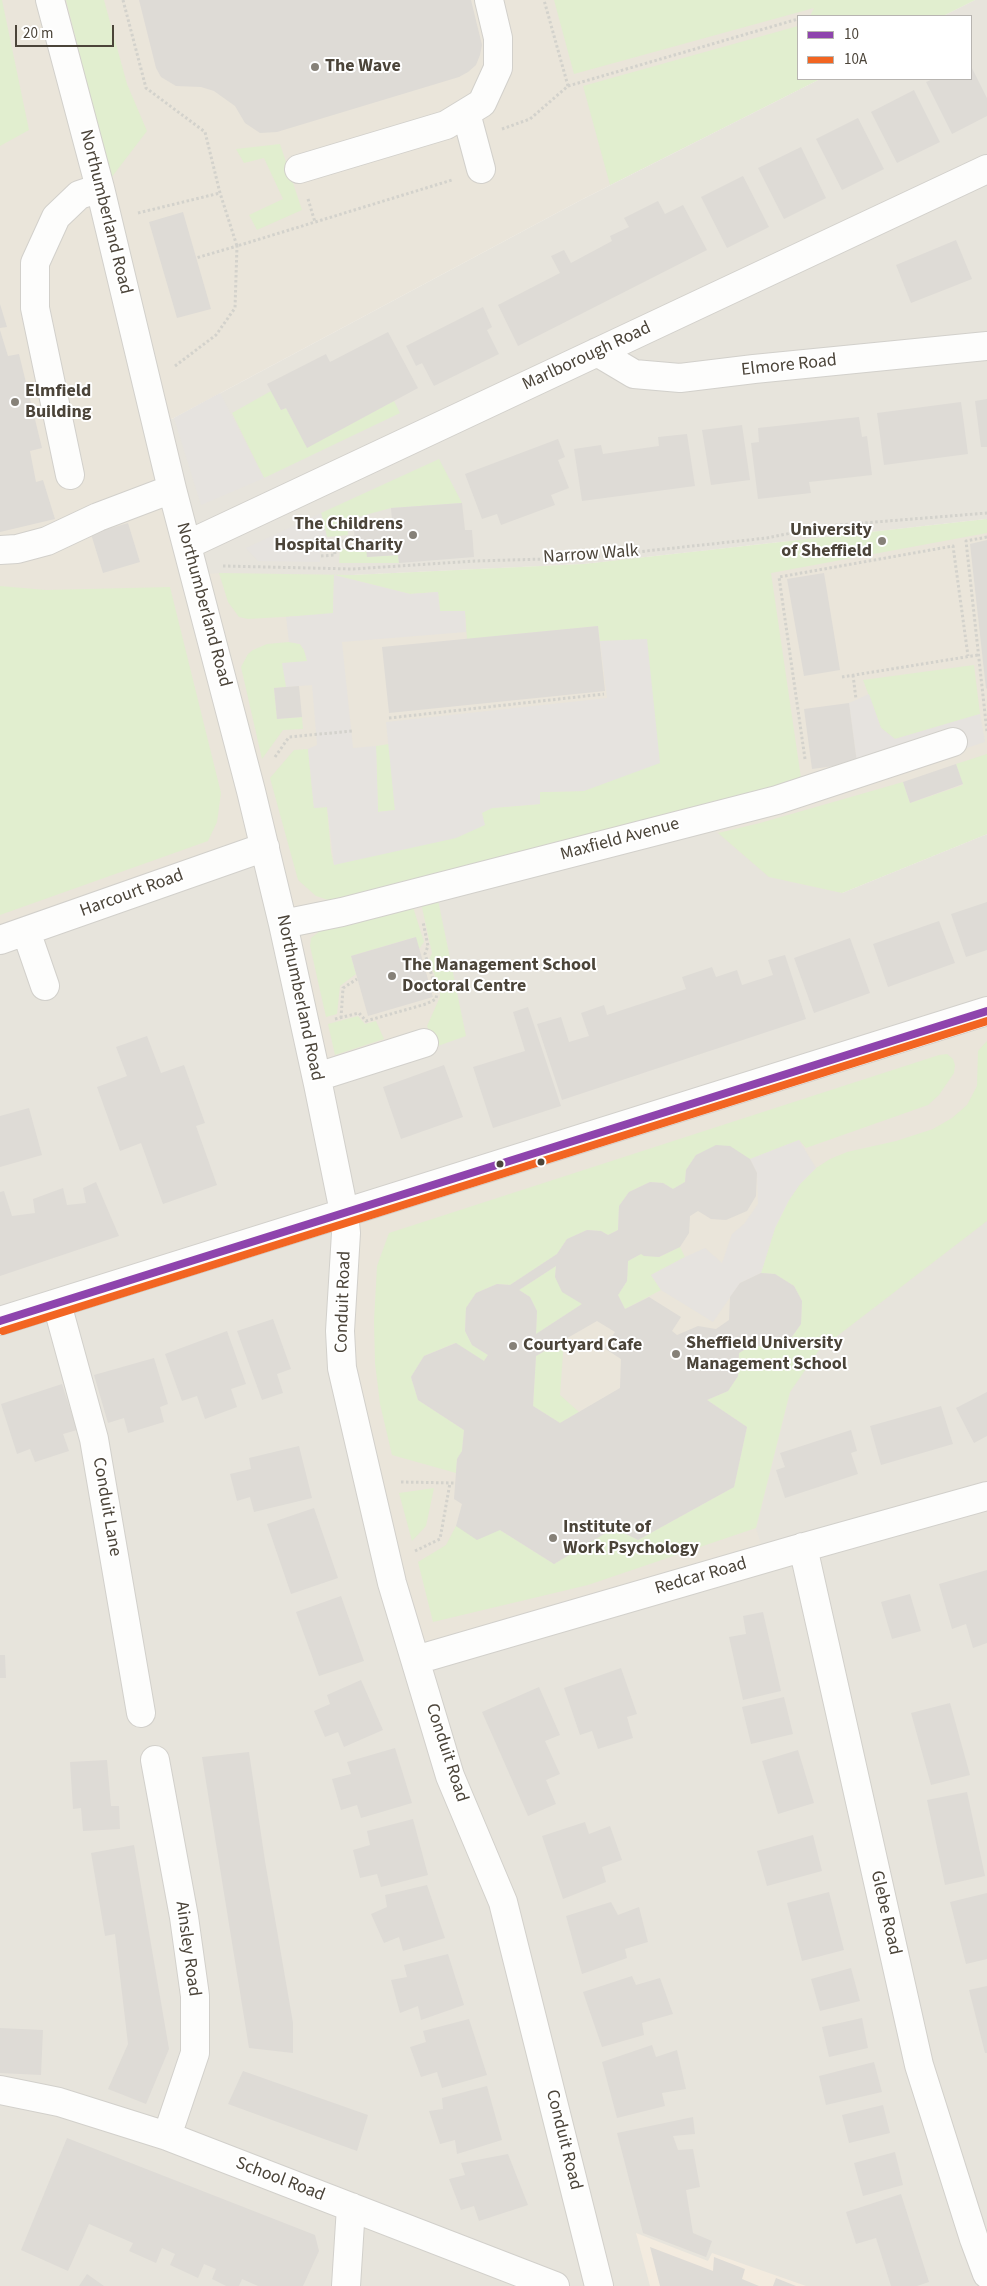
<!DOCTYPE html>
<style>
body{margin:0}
#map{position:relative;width:987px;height:2286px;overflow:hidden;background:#f4f2ee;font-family:"Source Sans 3",sans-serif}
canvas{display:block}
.legend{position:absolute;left:797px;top:15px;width:175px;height:65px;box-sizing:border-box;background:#fff;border:1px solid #b7b4b0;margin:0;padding:6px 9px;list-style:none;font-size:15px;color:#4b4439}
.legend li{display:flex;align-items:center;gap:10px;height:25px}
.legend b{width:25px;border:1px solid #b7b4b0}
.scale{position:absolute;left:15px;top:25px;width:99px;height:22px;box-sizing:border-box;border:2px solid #4b4439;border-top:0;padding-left:6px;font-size:15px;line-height:18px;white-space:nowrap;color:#4b4439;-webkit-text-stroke:4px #fff;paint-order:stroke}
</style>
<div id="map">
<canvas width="987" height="2286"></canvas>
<ul class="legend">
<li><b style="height:6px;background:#8e44ad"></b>10</li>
<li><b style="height:6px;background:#f26522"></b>10A</li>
</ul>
<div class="scale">20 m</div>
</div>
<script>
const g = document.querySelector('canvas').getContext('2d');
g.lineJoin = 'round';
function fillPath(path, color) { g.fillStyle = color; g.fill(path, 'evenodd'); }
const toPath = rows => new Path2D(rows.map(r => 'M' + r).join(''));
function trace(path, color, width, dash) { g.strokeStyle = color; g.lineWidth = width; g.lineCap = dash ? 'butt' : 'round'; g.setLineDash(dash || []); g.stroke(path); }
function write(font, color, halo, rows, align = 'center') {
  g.font = font + ' "Source Sans 3",sans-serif'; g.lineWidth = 4; g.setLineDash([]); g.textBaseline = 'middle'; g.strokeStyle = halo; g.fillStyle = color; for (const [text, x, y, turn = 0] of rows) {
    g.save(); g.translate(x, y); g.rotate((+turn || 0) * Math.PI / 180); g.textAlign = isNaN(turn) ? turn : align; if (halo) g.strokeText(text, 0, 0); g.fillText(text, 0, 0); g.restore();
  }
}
fillPath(toPath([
 [975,0,987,0,987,519,584,564,353,575,195,575,156,425,174,418,581,200,820,79,971,79,971,16,943,16],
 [712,828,842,893,987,834,987,2286,0,2286,0,941,265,847,438,900]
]), '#e7e4dc');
fillPath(toPath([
 [636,2233,708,2261,712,2253,806,2286,650,2286]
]), '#f3ebdf');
fillPath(toPath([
 [0,0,975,0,943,16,798,16,798,79,820,79,581,200,174,418,156,425,196,575,219,573,353,575,584,564,987,519,987,834,842,893,769,877,712,828,438,901,466,1036,318,1084,264,847,0,941],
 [987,1011,987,1221,819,1350,790,1392,756,1528,765,1558,416,1660,342,1368,344,1212]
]), '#eae5da');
fillPath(toPath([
 [0,0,2,0,29,130,0,146],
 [66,0,104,0,127,84,147,131,111,178],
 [554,0,975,0,943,16,810,16,814,8,574,74],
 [798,26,798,79,820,79,610,185,583,86],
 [280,144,302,210,257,230,249,215,283,199,264,158,244,163,236,149],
 [271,391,281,410,286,408,307,447,394,401,400,413,264,478,232,413],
 [439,459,462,503,391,508,347,520,348,535,327,537,321,513],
 [987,519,987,533,771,573,801,778,752,796,341,900,328,900,316,896,298,880,270,778,294,750,308,749,314,808,327,807,331,852,334,865,492,808,540,804,540,792,584,791,647,640,600,641,598,626,467,639,465,612,440,612,438,592,410,594,334,575,333,614,248,619,239,617,228,602,219,573,353,575,584,564],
 [366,548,368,557,398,555,399,563,339,563,340,549],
 [0,586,46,590,170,587,221,793,217,822,208,841,0,915],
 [289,642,300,644,304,650,308,661,286,687,274,688,277,719,302,717,303,729,283,730,262,759,241,667,248,654,253,650,267,644],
 [974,665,980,714,895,739,881,728,863,680],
 [389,744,395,810,378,812,376,746],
 [987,754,987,834,842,893,769,877,718,833,760,823,903,782,910,803,963,785,956,764],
 [438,900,466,1036,435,1047,427,1026,440,997,440,990,429,960,432,953,421,903],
 [413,907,424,942,419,949,415,937,351,956,356,974,340,986,337,1014,326,1017,310,946,311,938,325,927],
 [358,1016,365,1024,376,1021,384,1039,335,1055,328,1024],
 [987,1041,987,1221,819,1350,790,1392,756,1528,588,1585,433,1622,418,1562,446,1545,456,1526,500,1530,554,1564,614,1528,638,1540,734,1487,747,1427,707,1400,728,1391,738,1376,739,1353,752,1345,771,1348,791,1338,801,1324,802,1301,794,1286,775,1274,761,1273,775,1228,789,1200,800,1184,816,1168,830,1159,847,1152,896,1141,933,1129,952,1118,967,1105,977,1086,978,1051],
 [947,1054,953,1059,955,1065,954,1073,939,1095,928,1105,806,1148,799,1140,750,1159,716,1146,696,1155,686,1170,685,1182,673,1189,663,1183,650,1182,629,1192,619,1206,618,1230,608,1235,601,1231,587,1230,567,1239,557,1254,510,1285,497,1284,476,1293,466,1308,465,1331,472,1345,488,1355,484,1361,455,1343,424,1356,411,1377,418,1400,464,1430,462,1451,457,1459,456,1473,392,1455,380,1404,375,1363,374,1321,377,1266,389,1233,939,1055],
 [680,1247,685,1257,651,1275,661,1290,625,1309,618,1295,627,1281,628,1261,641,1254,659,1257],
 [556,1266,555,1277,582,1304,536,1334,537,1311,530,1297,519,1290],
 [564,1340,560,1395,579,1412,560,1423,533,1406,536,1356],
 [434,1488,426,1526,412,1541,399,1493]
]), '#e1eecf');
fillPath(toPath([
 [220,393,264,478,201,505,174,418],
 [321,513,330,551,320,551,320,562,258,561,246,548],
 [334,575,410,594,438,592,440,611,465,611,466,632,342,642,353,748,376,746,378,812,395,810,386,722,607,698,600,641,647,639,660,763,584,791,540,792,540,804,492,808,482,813,485,825,456,838,334,865,327,807,314,808,308,749,317,745,312,685,286,687,282,663,307,661,304,650,300,644,289,642,286,617,333,613],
 [869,694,881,728,895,739,980,714,985,742,862,782,857,763,849,703],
 [799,1140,816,1168,800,1184,789,1200,775,1228,761,1273,740,1283,713,1322,661,1290,651,1275,685,1257,705,1248,722,1263,732,1234,744,1224,758,1204,757,1173,750,1159]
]), '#e6e3df');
fillPath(toPath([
 [139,0,471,0,482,45,480,55,476,65,468,72,459,77,277,132,260,133,245,123,235,106,214,91,201,87,176,86,161,77,156,68],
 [971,66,987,98,987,116,952,134,926,82,933,79,971,79],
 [914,90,940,142,897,163,871,112],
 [858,118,884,169,842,190,816,139],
 [801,147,826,198,784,219,758,168],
 [743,176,769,227,727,248,701,197],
 [658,201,665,214,683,205,707,250,518,346,498,305,560,273,551,256,564,250,571,263,612,241,610,236,629,227,624,218],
 [183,212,211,309,177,318,149,222],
 [956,240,972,279,911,303,896,265],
 [0,304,7,327,0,328],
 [483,307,492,327,487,330,499,354,434,386,422,363,416,366,406,346],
 [0,330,8,356,19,354,42,448,30,451,36,482,43,480,55,519,0,532],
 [388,332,418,388,307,448,286,408,281,410,267,384,326,354,330,362],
 [987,399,987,447,981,447,975,401],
 [961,402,968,454,884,465,877,413],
 [859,417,862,437,867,436,872,475,809,482,811,493,758,499,751,443,759,442,758,428],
 [742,425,750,480,711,485,702,430],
 [687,434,695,486,582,501,574,449,601,445,603,454,659,446,658,437],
 [558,439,565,457,558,460,569,488,551,495,555,505,501,525,497,514,482,519,465,474],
 [462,503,465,530,472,530,474,557,399,563,398,555,367,557,366,548,355,548,354,527,361,527,360,522,392,520,391,508],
 [128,523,140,562,103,573,91,534],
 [987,540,987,688,986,689,970,544],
 [824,573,840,670,804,676,787,579],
 [598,626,605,691,389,713,382,647],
 [299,686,302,717,277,719,274,688],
 [849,703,857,763,812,769,804,709],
 [956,764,963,784,910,803,903,782],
 [987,902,987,950,966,957,951,914],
 [939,921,955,963,888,987,873,944],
 [416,937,433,997,368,1016,351,956],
 [850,938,870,993,814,1013,794,958],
 [785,955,806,1019,562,1100,537,1024,561,1017,569,1042,589,1036,581,1013,604,1005,607,1015,686,989,682,977,712,967,716,977,737,970,742,985,773,975,768,960],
 [528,1007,561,1106,493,1128,473,1067,525,1051,513,1012],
 [147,1036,161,1073,184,1065,205,1123,196,1126,217,1185,163,1204,141,1143,120,1151,97,1087,127,1076,116,1047],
 [444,1065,463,1117,401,1139,383,1087],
 [29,1108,42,1155,0,1167,0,1116],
 [716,1145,730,1146,750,1159,757,1173,756,1196,747,1211,726,1220,711,1219,698,1211,690,1216,689,1233,680,1247,659,1257,644,1256,641,1254,628,1261,627,1281,618,1295,625,1309,649,1297,681,1317,672,1331,677,1335,698,1326,716,1329,729,1320,730,1297,740,1283,761,1273,775,1274,794,1286,802,1301,801,1324,791,1338,771,1348,752,1345,739,1353,738,1376,728,1391,707,1400,747,1427,734,1487,638,1540,614,1528,554,1564,500,1530,477,1540,456,1526,462,1504,454,1499,457,1459,462,1451,464,1430,418,1400,411,1377,424,1356,456,1343,484,1361,488,1355,472,1345,465,1331,466,1308,476,1293,497,1284,510,1285,557,1254,567,1239,587,1230,601,1231,608,1235,618,1230,619,1206,629,1192,650,1182,663,1183,673,1189,685,1182,686,1170,696,1155],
 [556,1266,555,1277,562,1292,582,1304,536,1334,537,1311,530,1297,519,1290],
 [597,1321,615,1332,604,1348,621,1359,620,1388,560,1423,533,1406,536,1356],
 [96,1182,119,1236,0,1276,0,1192,4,1191,12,1216,35,1213,33,1199,63,1188,67,1205,86,1203,83,1188],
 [273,1319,291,1369,277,1374,283,1393,262,1400,237,1331],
 [227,1331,246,1384,231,1389,237,1407,205,1419,197,1396,182,1401,165,1354],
 [154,1358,168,1404,160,1407,164,1422,128,1433,124,1418,108,1423,94,1375],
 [62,1384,77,1430,63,1434,69,1451,35,1462,30,1449,17,1454,1,1404],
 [987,1392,987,1436,974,1443,956,1408],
 [941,1406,953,1444,881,1465,870,1426],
 [851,1430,857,1451,851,1453,858,1474,785,1498,776,1470,785,1467,780,1453],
 [299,1446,312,1498,254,1512,250,1497,237,1501,230,1474,251,1469,249,1458],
 [314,1508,338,1578,291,1594,267,1524],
 [987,1570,987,1643,973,1648,966,1624,952,1629,939,1584],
 [910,1594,921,1631,892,1639,881,1602],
 [341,1596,364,1661,319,1676,296,1612],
 [763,1612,781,1691,743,1700,729,1637,746,1634,743,1616],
 [0,1655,5,1655,6,1678,0,1678],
 [621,1668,637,1714,627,1717,633,1738,598,1749,592,1731,580,1735,564,1688],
 [361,1680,383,1730,344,1747,338,1732,325,1737,314,1711,330,1704,327,1695],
 [539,1687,560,1735,545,1741,560,1774,546,1780,556,1804,528,1816,482,1712],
 [784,1697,793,1734,751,1744,742,1707],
 [950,1703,970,1775,931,1785,911,1713],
 [395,1748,412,1803,361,1818,357,1805,341,1810,332,1779,351,1774,347,1762],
 [798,1750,814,1803,778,1814,762,1761],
 [249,1752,265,1861,293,2023,293,2053,249,2048,202,1757],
 [107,1760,111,1806,119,1806,120,1829,83,1831,81,1808,73,1809,70,1762],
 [967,1792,985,1876,945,1885,927,1800],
 [413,1819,428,1875,381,1887,377,1874,360,1878,353,1850,370,1845,367,1831],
 [585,1822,589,1834,610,1826,622,1860,602,1867,606,1882,563,1899,542,1836],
 [813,1835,822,1871,767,1886,757,1851],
 [134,1845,169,2049,146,2104,108,2089,128,2044,115,1934,105,1936,91,1853],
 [427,1885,445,1938,403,1951,399,1937,384,1943,371,1914,387,1907,385,1895],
 [829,1892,844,1950,802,1961,787,1903],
 [987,1893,987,1959,966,1964,950,1902],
 [611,1902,618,1915,639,1907,648,1942,625,1949,627,1958,582,1974,566,1916],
 [448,1954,464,2005,421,2020,418,2006,400,2013,391,1980,407,1977,404,1965],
 [851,1968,860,2001,820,2011,811,1979],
 [632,1976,636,1985,660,1978,673,2014,642,2023,644,2035,602,2047,583,1992],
 [987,1986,987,2053,985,2053,969,1990],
 [862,2018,868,2048,829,2057,822,2027],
 [469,2019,487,2075,442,2088,437,2072,421,2077,410,2047,426,2042,423,2031],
 [0,2028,43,2030,41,2075,0,2073],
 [652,2045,656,2057,677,2050,686,2089,662,2093,665,2106,617,2118,602,2062],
 [874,2062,882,2092,826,2105,819,2076],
 [243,2071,368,2115,357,2151,228,2104],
 [487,2086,502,2140,457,2154,455,2140,440,2144,429,2111,443,2109,442,2098],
 [883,2105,890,2133,849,2143,842,2115],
 [693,2117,695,2134,673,2136,678,2150,693,2149,700,2187,686,2190,693,2233,712,2241,706,2257,643,2233,617,2133],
 [67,2138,315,2235,319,2251,303,2286,258,2286,242,2279,239,2286,226,2286,212,2279,216,2269,204,2264,198,2278,170,2265,175,2254,162,2248,156,2263,129,2251,133,2243,89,2224,68,2271,21,2250],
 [895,2152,903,2185,863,2196,854,2163],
 [508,2154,528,2205,479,2221,474,2206,461,2210,449,2179,465,2175,461,2163],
 [901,2194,929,2282,917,2286,891,2286,876,2238,856,2244,846,2212],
 [650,2247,713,2271,714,2257,745,2269,742,2279,759,2286,660,2286],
 [87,2274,104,2286,79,2286],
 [776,2278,796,2286,773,2286]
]), '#dedbd6');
const minor = toPath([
 [50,0,100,188,172,489,251,791,283,924,318,1084,344,1212,346,1233,340,1331,342,1368,392,1583,450,1776,503,1902,599,2286],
 [466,113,481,169],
 [299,169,446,125,482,103,498,68,498,38,489,0],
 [597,352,634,374,680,378,754,369,987,346],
 [70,475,35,308,35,263,56,217,79,195,100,188],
 [187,545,987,169],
 [0,550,17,549,47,541,98,517,172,489],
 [283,924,342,912,777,800,953,742],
 [26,931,45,986],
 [0,940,265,847],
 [317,1077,424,1043],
 [57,1304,94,1439,141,1713],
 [0,1321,987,1011],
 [803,1547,919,2065,974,2239,987,2274],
 [416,1660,794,1550,987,1496],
 [155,1760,184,1917,195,1996,195,2053,167,2136],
 [0,2090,59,2102,167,2136,555,2286],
 [346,2286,351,2207]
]);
trace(minor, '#d2d0cb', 30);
trace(toPath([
 [123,0,146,88,205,132,220,193,237,246,452,180],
 [568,86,798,19],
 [502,129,530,119,568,86,544,0],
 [308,199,315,222],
 [138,213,220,193],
 [175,366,216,335,235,308,237,246,196,258],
 [987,537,966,541,987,732],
 [321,556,335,555,334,542,354,540],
 [223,566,353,569,475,561,581,558,767,538,826,526,987,513],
 [853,675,856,699],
 [842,677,978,655],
 [389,718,604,694],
 [275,757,289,737,352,731],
 [805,759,779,577,953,546,968,656],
 [341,1018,343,988,357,979],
 [335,1019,359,1013,366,1021,426,1004,436,999,437,992,425,954,428,946,423,922],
 [401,1482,455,1483],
 [415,1551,440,1539,450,1483]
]), '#d3d2cc', 3, [2.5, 2.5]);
trace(minor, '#fdfdfc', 28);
trace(toPath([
 [0,1321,987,1011]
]), '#8e44ad', 8);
trace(toPath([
 [3,1331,987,1021]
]), '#f26522', 8);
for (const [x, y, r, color] of [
 [315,67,5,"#868178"],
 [15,402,5,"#868178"],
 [413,535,5,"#868178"],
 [882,541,5,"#868178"],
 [392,976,5,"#868178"],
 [541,1162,4.5,"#4b4439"],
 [500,1164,4.5,"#4b4439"],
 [513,1346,5,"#868178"],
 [676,1354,5,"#868178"],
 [553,1538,5,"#868178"]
]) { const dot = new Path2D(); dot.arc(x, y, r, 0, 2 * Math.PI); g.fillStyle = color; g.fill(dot); trace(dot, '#fff', 2); }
write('bold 18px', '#4b4439', '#fff', [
 ["The Wave",325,67],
 ["Elmfield",25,392],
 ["Building",25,413],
 ["The Childrens",403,525,"right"],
 ["Hospital Charity",403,546,"right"],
 ["University",872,531,"right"],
 ["of Sheffield",872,552,"right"],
 ["The Management School",402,966],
 ["Doctoral Centre",402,987],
 ["Sheffield University",686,1344],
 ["Management School",686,1365],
 ["Courtyard Cafe",523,1346],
 ["Institute of",563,1528],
 ["Work Psychology",563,1549]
], 'left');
write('18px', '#4b4439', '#fff', [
 ["Northumberland Road",105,212,76],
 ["Marlborough Road",587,357,-25],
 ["Elmore Road",789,366,-6],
 ["Narrow Walk",591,555,-4],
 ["Northumberland Road",203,605,75],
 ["Maxfield Avenue",620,840,-15],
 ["Harcourt Road",132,894,-20],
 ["Northumberland Road",299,998,78],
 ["Conduit Road",344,1302,-88],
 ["Conduit Lane",106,1507,80],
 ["Redcar Road",701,1577,-16],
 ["Conduit Road",446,1753,72],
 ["Glebe Road",885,1913,77],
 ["Ainsley Road",187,1949,82],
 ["Conduit Road",563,2140,76],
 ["School Road",280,2180,21]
]);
</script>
